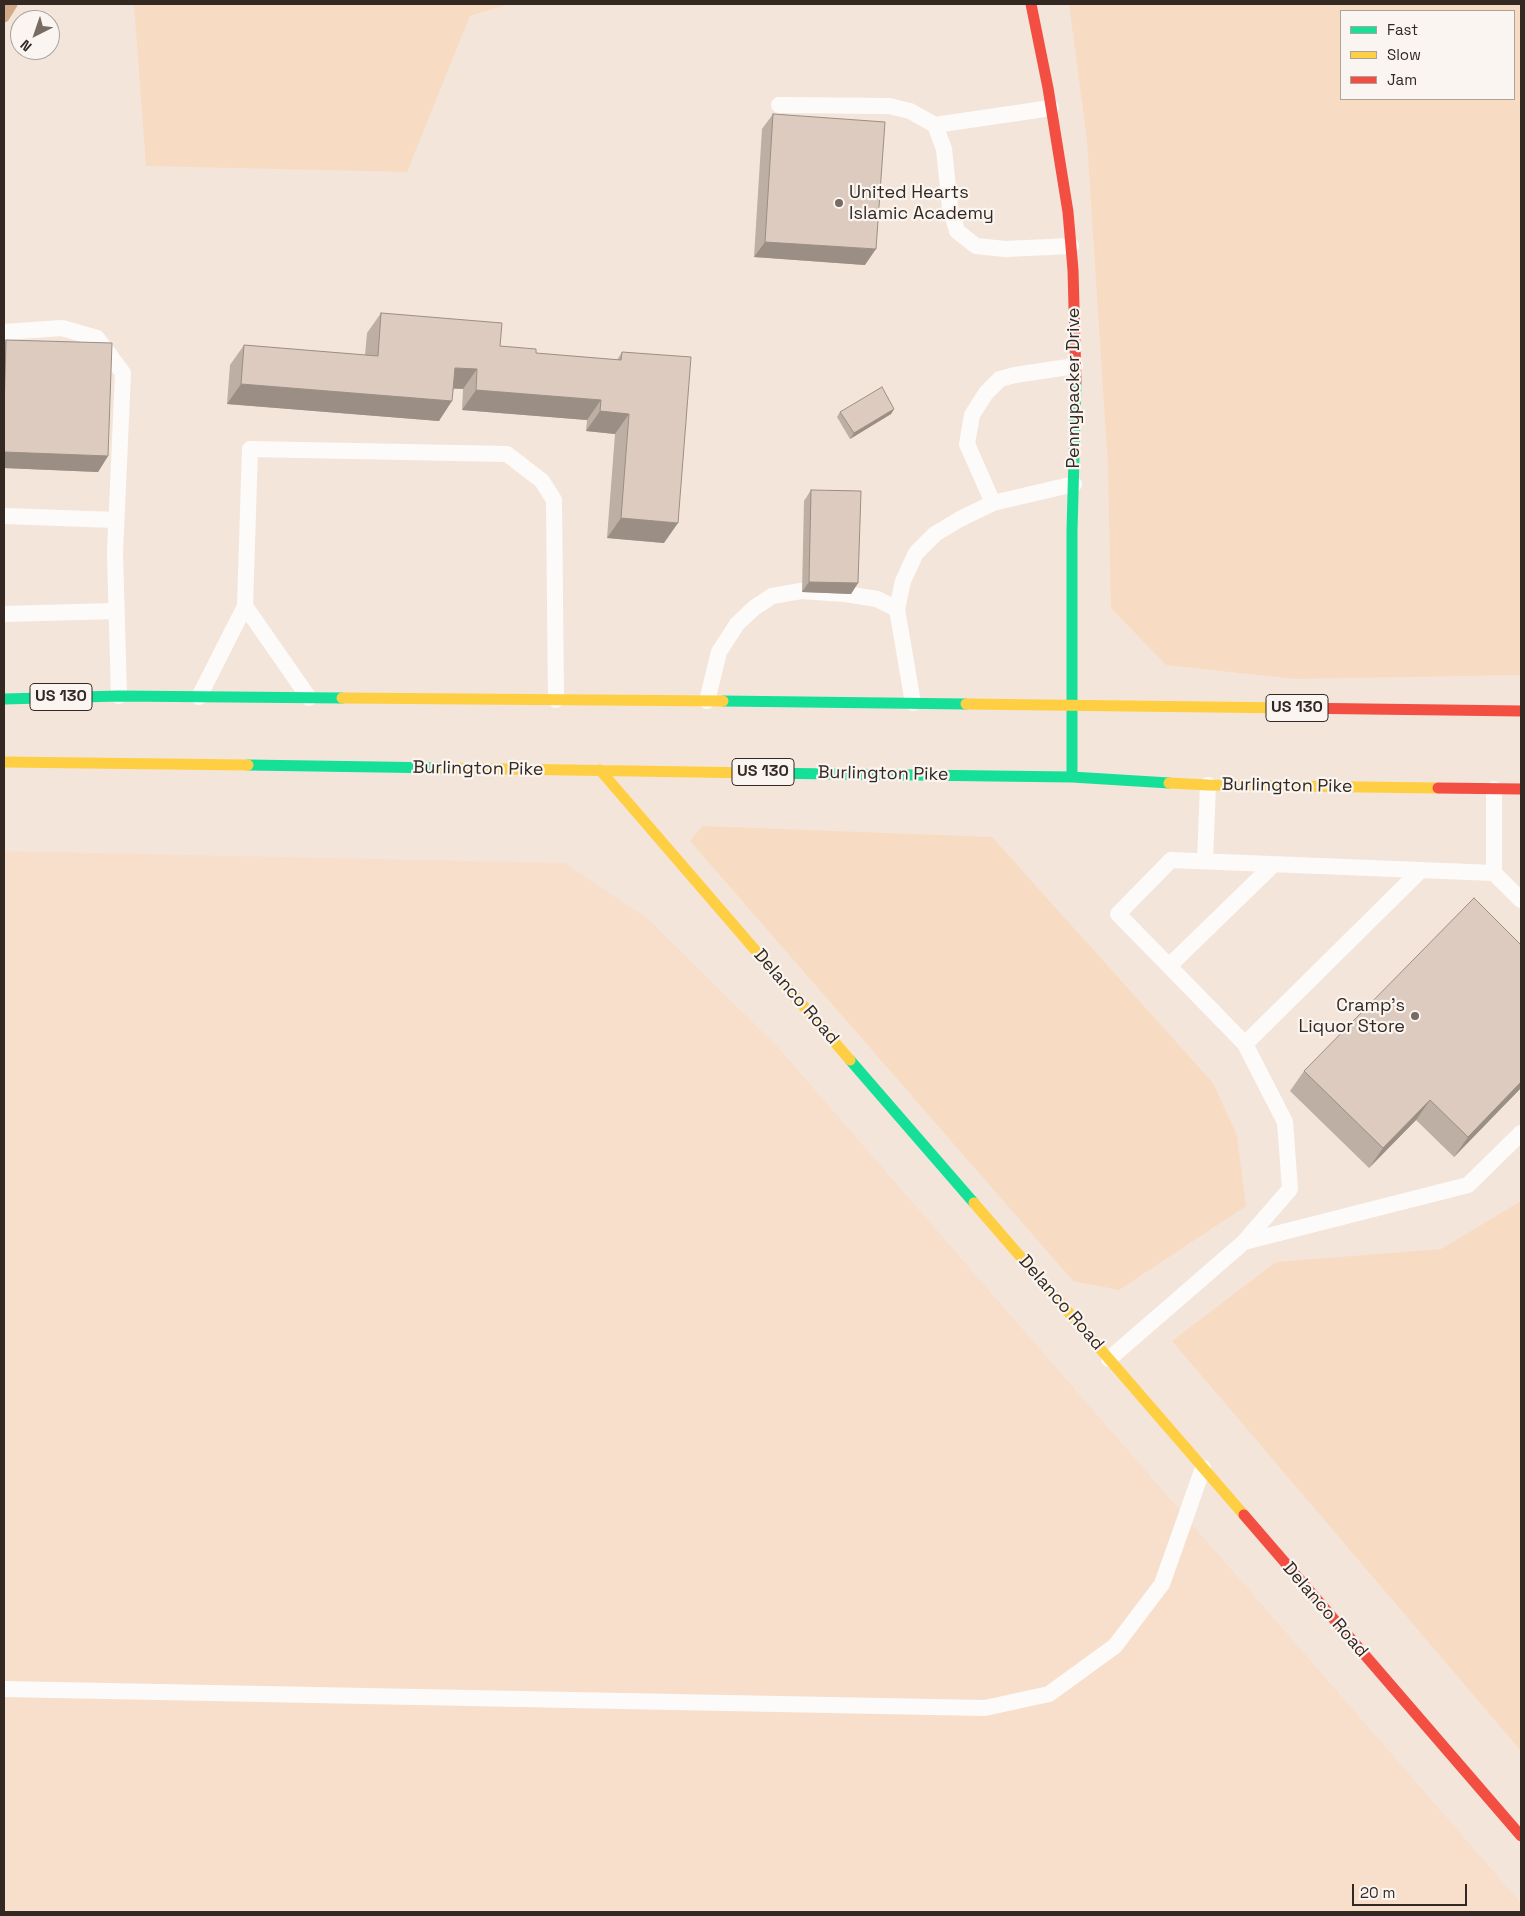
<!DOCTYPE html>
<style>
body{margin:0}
#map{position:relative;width:1525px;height:1916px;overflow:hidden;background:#f4e5da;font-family:"Space Grotesk",sans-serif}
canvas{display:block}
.frame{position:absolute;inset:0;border:5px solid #332922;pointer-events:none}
.legend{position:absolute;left:1340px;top:10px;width:175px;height:90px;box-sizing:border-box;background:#fbf5f1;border:1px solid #aba39e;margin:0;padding:6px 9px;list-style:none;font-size:15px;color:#332922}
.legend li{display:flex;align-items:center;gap:10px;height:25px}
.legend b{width:25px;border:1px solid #aba39e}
.north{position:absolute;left:10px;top:10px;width:50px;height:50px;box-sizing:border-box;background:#fbf5f1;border:1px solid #aba39e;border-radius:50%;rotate:221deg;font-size:14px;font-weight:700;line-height:20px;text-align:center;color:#332922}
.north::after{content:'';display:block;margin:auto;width:18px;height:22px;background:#776b62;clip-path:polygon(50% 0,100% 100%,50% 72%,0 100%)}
.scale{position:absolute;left:1352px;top:1884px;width:115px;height:22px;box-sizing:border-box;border:2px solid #332922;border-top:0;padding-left:6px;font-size:15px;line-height:18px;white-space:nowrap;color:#332922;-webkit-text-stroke:4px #fbf5f1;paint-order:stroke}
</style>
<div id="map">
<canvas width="1525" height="1916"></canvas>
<div class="frame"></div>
<ul class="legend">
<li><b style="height:6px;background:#16e098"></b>Fast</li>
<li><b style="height:6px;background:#ffcf43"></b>Slow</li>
<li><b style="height:6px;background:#f24e42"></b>Jam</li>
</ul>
<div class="north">N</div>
<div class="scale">20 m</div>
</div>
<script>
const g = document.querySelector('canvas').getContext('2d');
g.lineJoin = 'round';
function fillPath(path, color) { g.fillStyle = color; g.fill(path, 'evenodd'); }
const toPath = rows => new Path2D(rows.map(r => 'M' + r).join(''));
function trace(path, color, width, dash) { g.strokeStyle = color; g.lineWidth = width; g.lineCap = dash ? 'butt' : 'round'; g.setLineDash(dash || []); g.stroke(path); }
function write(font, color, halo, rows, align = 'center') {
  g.font = font + ' "Space Grotesk",sans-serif'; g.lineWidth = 4.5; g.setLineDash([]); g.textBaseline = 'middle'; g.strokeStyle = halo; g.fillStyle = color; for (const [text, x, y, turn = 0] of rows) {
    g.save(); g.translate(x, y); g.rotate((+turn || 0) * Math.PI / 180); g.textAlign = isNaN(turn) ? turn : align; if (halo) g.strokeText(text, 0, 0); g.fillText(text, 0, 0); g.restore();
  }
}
fillPath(toPath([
 [4,851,565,863,648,919,776,1045,1521,1903,1521,1912,4,1912]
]), '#f8dfcc');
fillPath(toPath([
 [134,4,508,4,470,16,407,172,146,166],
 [1069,4,1521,4,1521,675,1296,679,1166,665,1111,608,1108,468,1087,140],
 [1341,11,1514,11,1514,99,1341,99],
 [702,826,992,837,1213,1083,1237,1135,1246,1206,1119,1290,1073,1281,690,841],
 [1521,1201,1521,1751,1172,1341,1276,1262,1441,1249]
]), '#f8dbc3');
trace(toPath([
 [4,17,12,4]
]), '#d2aa89', 11);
trace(toPath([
 [779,105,889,106,910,111,935,125,944,149,950,207,957,231,976,246,1005,249,1071,246],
 [935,125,1051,108],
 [4,332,62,328,97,338,123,373,115,553,119,696],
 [993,503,967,444,972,415,986,393,1000,379,1015,375,1075,366],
 [4,516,116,520],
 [245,606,250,449,507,454,542,481,554,500,556,700],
 [4,614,116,611],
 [199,697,245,606,309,698],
 [707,701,719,652,737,624,754,608,772,596,801,591,845,594,877,599,897,609],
 [913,703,897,609,903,581,916,553,935,534,960,519,993,503,1074,484],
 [1494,789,1494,873],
 [1205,861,1208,785],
 [1169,966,1118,914,1171,860,1494,873,1521,900],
 [1245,1044,1420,871],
 [1244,1242,1468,1185,1521,1133],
 [1109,1359,1244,1242,1290,1189,1285,1122,1245,1044,1169,966,1273,865],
 [4,1689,985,1708,1049,1694,1115,1646,1162,1584,1203,1468]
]), '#fdfbf9', 16);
trace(toPath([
 [4,699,119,696,342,698],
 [723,701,966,704],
 [248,765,443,768],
 [757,773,1072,777,1169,783],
 [1072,777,1072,531,1076,381],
 [850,1060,974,1203]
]), '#16e098', 11);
trace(toPath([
 [342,698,723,701],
 [966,704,1291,708],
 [4,762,248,765],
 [443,768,757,773],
 [600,770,850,1060],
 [1169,783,1208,785,1438,788],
 [974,1203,1244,1515]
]), '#ffcf43', 11);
trace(toPath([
 [1031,4,1048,88,1068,212,1073,270,1076,381],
 [1291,708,1521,711],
 [1438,788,1521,789],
 [1244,1515,1521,1836]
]), '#f24e42', 11);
fillPath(toPath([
 [773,114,865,265,754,257,762,129],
 [381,313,500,346,536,353,617,360,622,352,664,543,607,538,615,434,586,431,587,420,462,410,463,389,454,389,439,421,227,404,230,365,244,345,365,355,367,333],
 [6,340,108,456,98,472,4,468,4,343],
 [894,409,891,414,850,439,837,417,840,412],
 [811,490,858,583,851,594,802,592,804,501],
 [1521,945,1521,1088,1454,1157,1416,1120,1369,1168,1290,1091,1304,1071]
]), '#bdafa3');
fillPath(toPath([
 [765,242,876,249,865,265,754,257],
 [455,368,477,369,463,389,441,387],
 [241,384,452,401,439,421,227,404],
 [476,390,601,400,587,420,462,410],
 [894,409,891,414,850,439,854,433],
 [600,411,629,414,615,434,586,431],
 [4,452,108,456,98,472,4,468],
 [621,518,678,523,664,543,607,538],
 [809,582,858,583,851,594,802,592],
 [1521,1082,1521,1088,1454,1157,1468,1137],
 [1430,1100,1416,1120,1369,1168,1383,1148]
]), '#9a8e85');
const building = toPath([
 [773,114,885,122,876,249,765,242,773,114],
 [381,313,502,323,500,346,536,349,536,353,621,360,622,352,691,357,678,523,621,518,629,414,600,411,601,400,476,390,477,369,455,368,452,401,241,384,244,345,378,356,381,313],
 [6,340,112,343,108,456,4,452,4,411,6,340],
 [882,387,894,409,854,433,840,412,882,387],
 [811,490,861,491,858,583,809,582,811,490],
 [1474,898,1521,945,1521,1082,1468,1137,1430,1100,1383,1148,1304,1071,1474,898]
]);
fillPath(building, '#dccbbe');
trace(building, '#9a8e85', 1);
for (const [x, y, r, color] of [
 [839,203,5,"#776b62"],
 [1415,1016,5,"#776b62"]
]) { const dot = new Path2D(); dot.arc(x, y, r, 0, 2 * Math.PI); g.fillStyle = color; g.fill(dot); trace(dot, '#fbf5f1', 2); }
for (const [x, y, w] of [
 [61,697,62],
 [1297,708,62],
 [763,772,62]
]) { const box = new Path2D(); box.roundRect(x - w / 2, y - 13.5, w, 27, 4); g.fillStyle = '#fbf5f1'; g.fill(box); trace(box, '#332922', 1); }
write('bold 16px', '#332922', null, [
 ["US 130",61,697],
 ["US 130",1297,708],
 ["US 130",763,772]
]);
write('18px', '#332922', '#fbf5f1', [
 ["United Hearts",849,193],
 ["Islamic Academy",849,214],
 ["Cramp's",1405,1006,"right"],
 ["Liquor Store",1405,1027,"right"]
], 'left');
write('18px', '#332922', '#fbf5f1', [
 ["Pennypacker Drive",1074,388,-90],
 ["Burlington Pike",478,769,1],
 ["Burlington Pike",883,774,1],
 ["Burlington Pike",1287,786,1],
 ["Delanco Road",796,997,49],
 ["Delanco Road",1061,1303,49],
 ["Delanco Road",1325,1610,49]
]);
</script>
